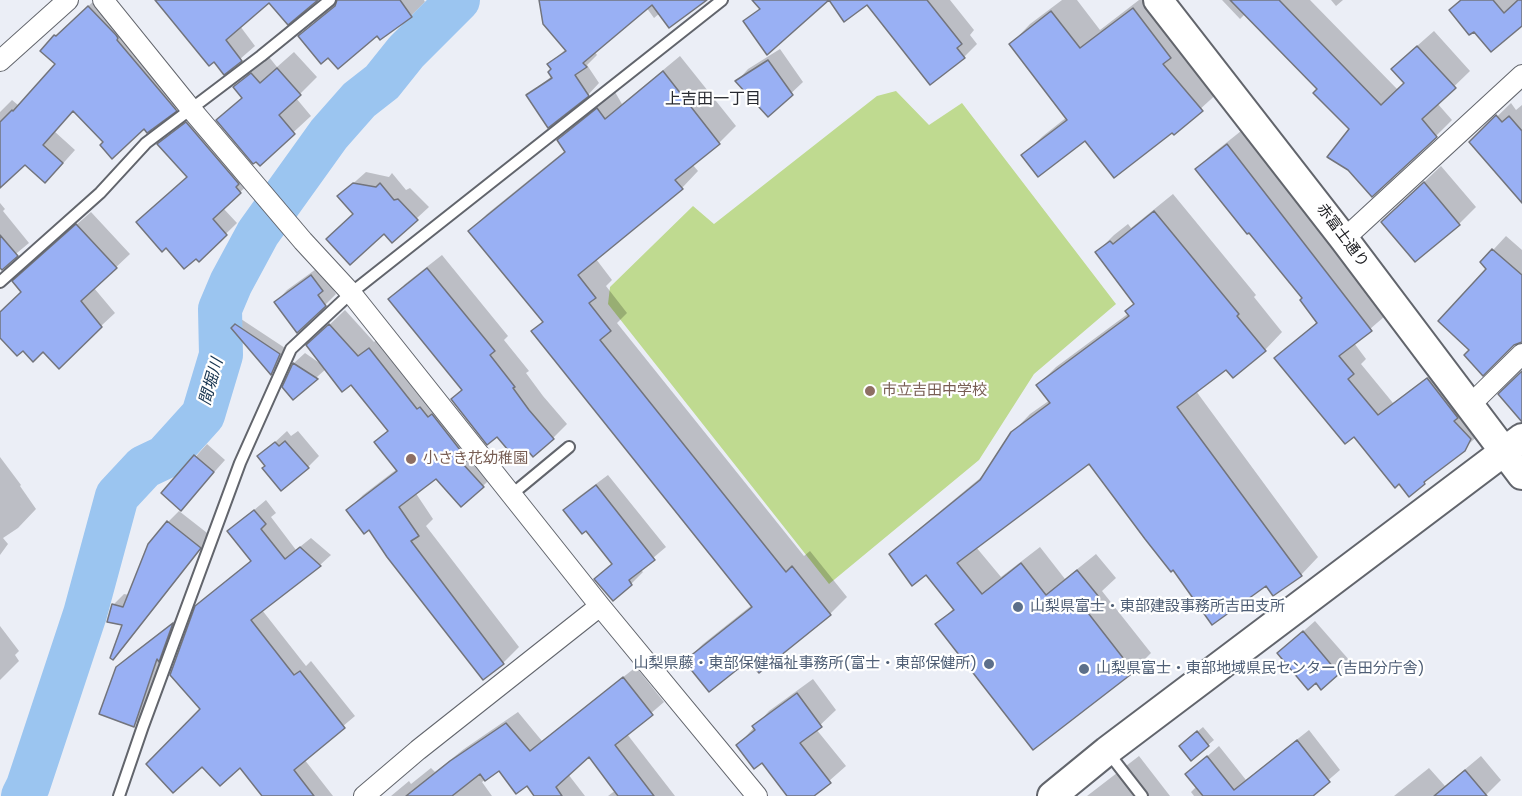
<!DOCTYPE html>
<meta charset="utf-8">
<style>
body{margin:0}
canvas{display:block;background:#ebeef6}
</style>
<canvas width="1522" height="796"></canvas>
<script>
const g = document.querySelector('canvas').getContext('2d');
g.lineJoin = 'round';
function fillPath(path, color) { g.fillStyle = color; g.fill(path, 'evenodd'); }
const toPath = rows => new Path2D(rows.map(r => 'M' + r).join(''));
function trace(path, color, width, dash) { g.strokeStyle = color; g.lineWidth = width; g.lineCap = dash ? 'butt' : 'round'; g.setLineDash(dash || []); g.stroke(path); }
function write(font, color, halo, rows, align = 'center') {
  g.font = font + ' Poppins,"Noto Sans JP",sans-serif'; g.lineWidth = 4.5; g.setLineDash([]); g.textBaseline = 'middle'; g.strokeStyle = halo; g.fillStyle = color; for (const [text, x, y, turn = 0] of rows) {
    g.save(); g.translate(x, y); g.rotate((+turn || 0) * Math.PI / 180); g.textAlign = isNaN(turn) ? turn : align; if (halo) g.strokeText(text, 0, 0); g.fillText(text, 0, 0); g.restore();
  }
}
fillPath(toPath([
 [896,91,929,125,962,103,1116,304,1034,374,979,460,829,584,608,304,610,287,693,206,714,224,877,96]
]), '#bfda90');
fillPath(toPath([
 [95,0,188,97,176,109,144,127,105,142,74,110,54,131,75,150,58,169,25,163,0,171,0,112,12,100,18,105,57,64,55,36],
 [157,0,316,0,269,1,240,26,255,46,224,73],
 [338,0,424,0,425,2,411,16,377,34,328,55,300,36],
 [541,0,703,0,660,13,654,18,646,7,594,51,597,55,587,65,599,83,588,95,528,95,552,76,552,69,549,64,566,49],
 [830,0,950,0,974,30,970,35,977,44,964,57,868,3],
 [1062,0,1077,0,1100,30,1139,0,1161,0,1221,90,1174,133,1172,131,1085,139,1023,155,1043,136,1067,117,1011,44,1030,24],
 [1222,0,1310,0,1398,90,1406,83,1409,53,1434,31,1470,71,1437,103,1452,120,1436,136,1351,129,1319,89,1245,14,1240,19],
 [1331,0,1343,0,1336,6],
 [1461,0,1522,0,1522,24,1474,30,1451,10],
 [780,49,803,82,768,115,737,81,748,69],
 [294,52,317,77,296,98,311,116,260,163,218,120,243,97,235,87,252,70,269,57,277,67],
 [680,56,736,126,719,143,692,164,698,171,682,188,596,259,612,280,606,286,627,313,617,323,804,556,810,551,847,597,830,614,748,659,686,661,703,644,752,605,533,331,544,321,470,231,487,214,566,150,559,140,576,123,615,92,622,104],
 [1511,103,1516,110,1522,105,1522,201,1471,142],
 [198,112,252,181,223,208,237,223,199,260,189,176,159,144],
 [1241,131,1385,316,1354,343,1366,359,1361,364,1393,403,1442,366,1479,435,1424,483,1400,482,1276,358,1318,321,1304,298,1197,169,1211,155],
 [1441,166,1476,207,1459,224,1400,205],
 [366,172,389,177,392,173,406,190,410,188,429,207,392,241,384,232,355,214,339,196],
 [1173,194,1256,295,1254,297,1282,332,1265,350,1227,368,1196,391,1318,557,1301,575,1266,584,1173,568,1089,462,976,547,1001,577,1040,547,1065,579,1096,554,1116,578,1102,591,1151,653,1133,671,937,625,954,608,927,573,891,555,909,537,985,474,1012,433,1030,414,1050,400,1038,385,1056,367,1129,313,1135,303,1097,252,1114,235,1128,224,1131,228],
 [0,203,5,209,3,211,29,243,0,267],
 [91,212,130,254,94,288,115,313,101,326,43,350,23,348,0,336,0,313,23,291,27,268],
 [1506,236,1522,250,1522,341,1471,350,1488,268,1482,262],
 [442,255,508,336,504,340,529,371,526,373,543,396,567,424,553,438,528,449,497,435,453,399,463,388,390,299,405,284],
 [323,264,333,279,329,283,336,294,325,305,276,302,287,290],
 [345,310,374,342,385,333,444,403,448,399,483,443,478,448,499,470,483,486,436,477,415,492,433,519,426,526,519,647,503,663,483,678,370,528,348,510,363,495,397,469,376,442,389,430,351,382,326,369,293,398,284,387,294,363,305,353,321,364,324,330],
 [241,319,285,348,276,368,271,373,233,328],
 [287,431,291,436,298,431,319,456,308,467,267,465,259,457],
 [207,444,225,460,192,497,163,493],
 [0,457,21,485,20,486,36,509,18,528,3,538,8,544,0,555],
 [608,475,666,547,640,569,643,572,631,584,613,599,596,579,613,563,586,529,565,510,577,498],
 [266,500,276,513,271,517,296,550,311,538,331,555,320,565,262,610,306,666,311,661,355,716,304,759,333,796,264,796,202,709,197,606,252,560,229,531],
 [179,511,211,536,124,647,113,658,123,624,113,605,124,594,130,595,168,522],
 [182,615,145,713,134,725,117,668,129,656],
 [1315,621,1350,661,1321,687,1316,681,1279,653],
 [0,626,19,651,15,655,19,661,0,680],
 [636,667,664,702,627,734,675,796,608,796,616,790,590,754,568,774,585,796,536,796,527,784,499,769,482,782,492,796,391,796,409,781,411,784,431,768,435,772,464,749,518,712,542,741],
 [813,679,836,710,816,729,846,766,812,796,789,796,762,761,738,745,769,711],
 [1203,727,1214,740,1208,745,1186,741],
 [1309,730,1340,770,1310,796,1194,796,1191,792,1197,786,1187,774,1219,746,1246,780],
 [1139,756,1170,796,1087,796],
 [1481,756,1501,780,1485,796,1394,796,1429,768,1445,786]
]), '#0003');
trace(toPath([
 [23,796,28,786,85,614,117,496,144,467,165,457,203,415,221,355,220,309,231,283,258,233,329,134,359,100,382,82,406,52,458,0]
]), '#9bc5f0', 44);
const building = toPath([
 [155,0,318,0,288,25,269,3,226,40,242,61,224,75,214,62,209,66,155,0],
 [337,0,400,0,412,17,380,40,377,36,338,69,328,58,321,64,298,36,335,6,337,0],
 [539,0,707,0,669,28,652,5,583,63,587,67,575,75,589,96,548,128,526,95,552,78,548,72,551,69,547,64,566,51,543,24,539,0],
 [752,0,927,0,962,44,957,48,965,58,930,85,867,5,844,22,829,0,767,55,743,21,760,9,752,0],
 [1230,0,1279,0,1381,105,1404,83,1391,69,1417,46,1456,88,1422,119,1437,137,1372,197,1348,170,1327,157,1349,129,1313,93,1317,89,1230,0],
 [1461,0,1493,0,1504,13,1518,0,1522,0,1522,26,1491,52,1474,32,1469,35,1449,10,1461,0],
 [88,6,116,35,118,38,117,40,177,111,147,133,144,129,112,159,100,145,103,142,73,111,43,145,63,163,45,183,25,165,0,188,0,122,12,110,13,111,55,64,40,51,54,35,56,36,88,6],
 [1133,8,1171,58,1163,64,1203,111,1174,135,1172,133,1114,178,1085,141,1038,177,1021,155,1067,120,1009,44,1051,11,1080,48,1133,8],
 [768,60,793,95,768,117,735,81,768,60],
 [277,68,301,95,279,115,295,134,260,166,256,162,253,164,216,120,242,98,233,87,251,73,260,83,277,68],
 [663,71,720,144,675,180,683,189,578,275,596,298,589,303,611,331,600,340,786,572,792,566,831,615,759,673,748,661,709,692,684,661,752,607,531,331,543,322,468,231,565,152,557,140,597,108,605,119,663,71],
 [1496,115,1502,122,1509,116,1522,131,1522,203,1469,142,1496,115],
 [186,122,239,184,236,187,241,193,213,219,227,235,199,262,196,259,184,269,166,248,162,252,136,222,187,177,157,144,186,122],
 [1227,144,1372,331,1339,356,1354,374,1348,379,1378,415,1427,378,1458,418,1454,421,1471,439,1465,451,1424,482,1425,484,1409,497,1399,484,1395,488,1354,437,1345,444,1274,358,1317,323,1300,300,1302,298,1249,233,1247,234,1195,169,1227,144],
 [1424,182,1460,225,1415,262,1381,222,1424,182],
 [353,183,376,187,380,183,394,200,398,199,418,220,392,243,384,234,350,265,326,239,353,214,337,196,353,183],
 [1154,211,1239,314,1237,316,1266,351,1233,378,1226,370,1177,407,1302,576,1273,596,1266,586,1212,625,1173,570,1171,572,1145,539,1089,464,957,563,982,594,1021,563,1046,595,1077,570,1099,597,1085,609,1134,672,1033,750,935,624,954,610,926,575,912,586,889,554,980,480,1011,432,1050,403,1036,385,1129,316,1125,311,1134,304,1095,252,1110,241,1113,244,1154,211],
 [76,224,117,268,81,301,102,327,59,369,43,352,33,362,23,351,17,356,0,338,0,312,21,292,12,281,76,224],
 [0,235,18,256,2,270,0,268,0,235],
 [1492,249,1522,275,1522,342,1514,345,1483,376,1464,355,1469,350,1438,321,1486,269,1480,262,1492,249],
 [427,268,495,351,490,355,515,387,513,388,529,410,554,439,533,457,528,451,523,456,520,452,514,457,497,437,487,445,451,399,462,390,388,299,427,268],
 [311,275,323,291,318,295,326,306,297,333,274,302,311,275],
 [235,324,280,354,271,375,231,328,235,324],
 [329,324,358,356,369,348,417,409,420,407,428,417,432,414,468,460,463,464,484,487,461,507,436,479,399,507,419,536,411,541,504,664,483,680,387,557,369,530,364,534,346,510,397,471,374,442,388,431,351,385,342,392,306,345,329,324],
 [293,363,318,379,293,400,282,387,293,363],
 [1522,371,1522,422,1498,394,1522,371],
 [285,441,309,468,281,491,262,468,265,466,257,456,275,442,279,446,285,441],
 [194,455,214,472,181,511,161,493,194,455],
 [596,485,655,560,629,580,632,585,613,601,594,579,612,564,586,531,582,534,563,510,596,485],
 [254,510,266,524,261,529,285,559,300,547,321,566,251,620,294,675,300,671,345,728,294,770,314,796,262,796,240,768,220,786,202,767,173,793,146,764,200,709,170,675,195,606,251,561,227,531,254,510],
 [167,521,201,548,113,660,110,658,122,625,107,622,112,604,123,607,148,544,167,521],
 [173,623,159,662,157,659,134,727,99,714,116,667,173,623],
 [1303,631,1339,674,1321,690,1316,683,1308,690,1277,653,1303,631],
 [623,677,653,715,615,745,654,796,618,796,589,757,556,787,562,796,534,796,527,786,516,794,499,771,485,781,480,774,452,796,406,796,450,761,506,723,530,751,623,677],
 [797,693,822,727,800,743,831,783,814,796,787,796,762,763,754,769,736,745,755,730,752,726,797,693],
 [1197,731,1209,746,1191,761,1179,746,1197,731],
 [1297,740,1330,782,1313,796,1203,796,1185,774,1207,756,1234,790,1297,740],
 [1465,770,1487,796,1434,796,1465,770]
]);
fillPath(building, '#99b0f4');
trace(building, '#72747c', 1.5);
const lane = toPath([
 [0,282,100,193,146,143,261,56,330,0],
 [511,495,569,447],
 [1107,751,1142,796],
 [119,796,143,726,240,463,291,349,351,293,722,0]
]);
const street = toPath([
 [103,0,191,109,303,241,351,293,600,606,757,796],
 [0,61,68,0],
 [1344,239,1522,75],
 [1469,406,1522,354],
 [364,796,418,750,600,606]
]);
const secondary = toPath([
 [1158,0,1344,239,1522,475],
 [1052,796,1107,751,1522,438]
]);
trace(lane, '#62656c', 14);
trace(street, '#62656c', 22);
trace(secondary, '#62656c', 32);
trace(lane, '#fff', 10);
trace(street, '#fff', 20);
trace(secondary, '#fff', 28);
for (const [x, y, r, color] of [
 [870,391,6,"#8d6e63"],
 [411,459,6,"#8d6e63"],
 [1018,607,6,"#5c6f8a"],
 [989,664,6,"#5c6f8a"],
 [1084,669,6,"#5c6f8a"]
]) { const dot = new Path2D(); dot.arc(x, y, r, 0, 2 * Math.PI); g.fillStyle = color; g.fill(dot); trace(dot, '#fff', 2); }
write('15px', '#202124', '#fff', [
 ["赤富士通り",1342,236,53]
]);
write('15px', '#785e54', '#fff', [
 ["市立吉田中学校",882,391],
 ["小さき花幼稚園",423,459]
], 'left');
write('15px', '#4e5e75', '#fff', [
 ["山梨県富士・東部建設事務所吉田支所",1030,607],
 ["山梨県藤・東部保健福祉事務所(富士・東部保健所)",977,664,"right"],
 ["山梨県富士・東部地域県民センター(吉田分庁舎)",1096,669]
], 'left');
write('16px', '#282a30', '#fff', [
 ["上吉田一丁目",713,100]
]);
write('italic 16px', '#14324e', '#fff', [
 ["間堀川",212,382,-74]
]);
</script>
